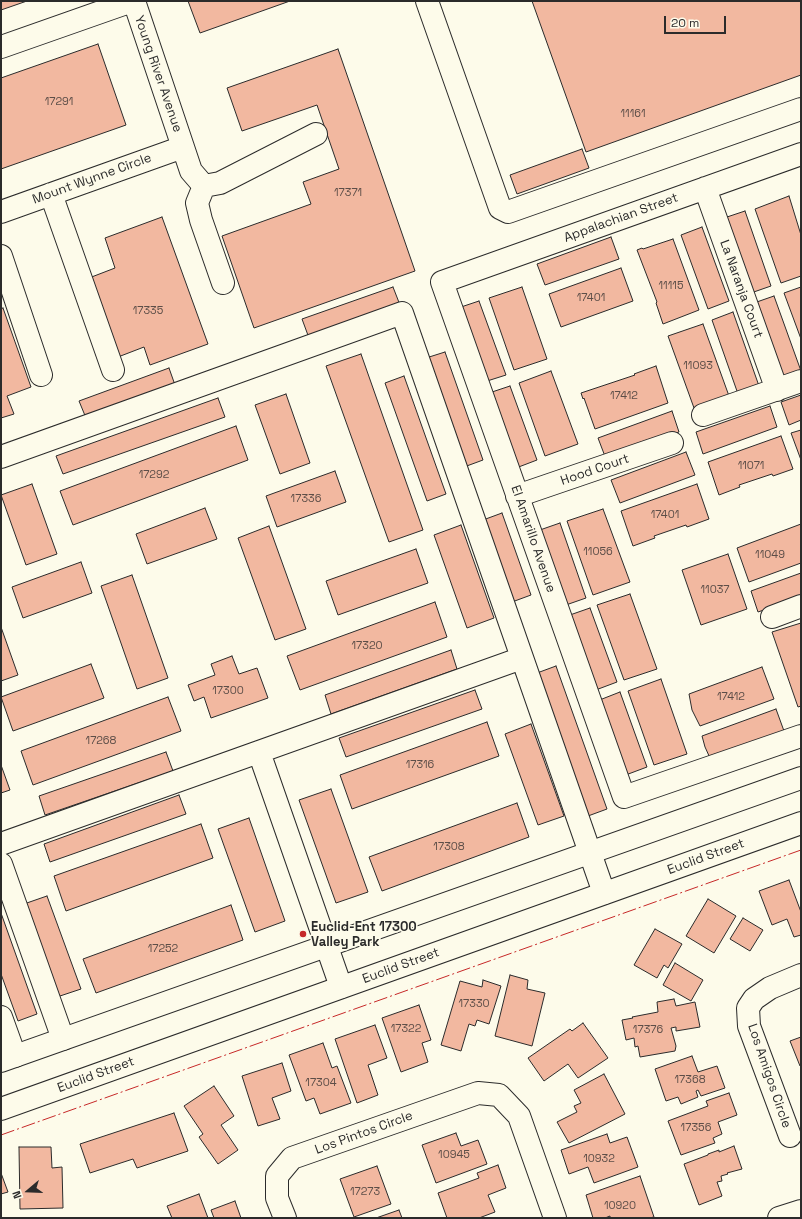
<!DOCTYPE html>
<style>
body{margin:0}
#map{position:relative;width:802px;height:1219px;overflow:hidden;background:#fdfbea;font-family:"Space Grotesk",sans-serif}
canvas{display:block}
.frame{position:absolute;inset:0;border:2px solid #2b2b2b;pointer-events:none}
.north{position:absolute;left:8px;top:1171px;width:40px;height:40px;-webkit-text-stroke:3px #fdfbea;paint-order:stroke;rotate:251deg;font-size:11px;font-weight:700;line-height:16px;text-align:center;color:#2b2b2b}
.north::after{content:'';display:block;margin:auto;width:14px;height:18px;background:#2b2b2b;clip-path:polygon(50% 0,100% 100%,50% 72%,0 100%)}
.scale{position:absolute;left:664px;top:16px;width:62px;height:18px;box-sizing:border-box;border:2px solid #2b2b2b;border-top:0;padding-left:5px;font-size:12px;line-height:14px;white-space:nowrap;color:#2b2b2b;-webkit-text-stroke:3px #fdfbea;paint-order:stroke}
</style>
<div id="map">
<canvas width="802" height="1219"></canvas>
<div class="frame"></div>
<div class="north">N</div>
<div class="scale">20 m</div>
</div>
<script>
const g = document.querySelector('canvas').getContext('2d');
g.lineJoin = 'round';
function fillPath(path, color) { g.fillStyle = color; g.fill(path, 'evenodd'); }
const toPath = rows => new Path2D(rows.map(r => 'M' + r).join(''));
function trace(path, color, width, dash) { g.strokeStyle = color; g.lineWidth = width; g.lineCap = dash ? 'butt' : 'round'; g.setLineDash(dash || []); g.stroke(path); }
function write(font, color, halo, rows, align = 'center') {
  g.font = font + ' "Space Grotesk",sans-serif'; g.lineWidth = 3; g.setLineDash([]); g.textBaseline = 'middle'; g.strokeStyle = halo; g.fillStyle = color; for (const [text, x, y, turn = 0] of rows) {
    g.save(); g.translate(x, y); g.rotate((+turn || 0) * Math.PI / 180); g.textAlign = isNaN(turn) ? turn : align; if (halo) g.strokeText(text, 0, 0); g.fillText(text, 0, 0); g.restore();
  }
}
const building = toPath([
 [1,1,27,1,1,10,1,1],
 [188,1,290,1,200,33,188,1],
 [532,1,801,1,801,75,586,152,532,1],
 [98,44,126,125,1,169,1,78,98,44],
 [338,49,415,271,254,328,222,236,311,204,303,182,339,169,317,105,242,131,227,88,338,49],
 [582,149,589,168,517,194,510,175,582,149],
 [789,196,801,235,801,276,781,283,755,209,789,196],
 [745,211,771,286,748,294,721,219,745,211],
 [162,217,208,344,150,365,144,347,118,357,89,278,115,268,105,238,162,217],
 [702,227,729,301,708,309,681,235,702,227],
 [611,237,619,259,545,285,537,264,611,237],
 [673,239,699,310,663,324,656,303,657,302,637,250,642,248,643,249,673,239],
 [621,268,633,301,561,327,549,294,621,268],
 [393,287,400,305,309,338,302,319,393,287],
 [522,287,547,359,514,370,489,298,522,287],
 [801,287,801,339,784,293,801,287],
 [774,296,801,371,778,379,751,304,774,296],
 [479,301,506,375,484,382,458,308,479,301],
 [3,308,31,387,7,396,14,414,1,418,1,309,3,308],
 [733,312,759,386,738,394,712,320,733,312],
 [703,324,729,396,694,408,668,336,703,324],
 [445,352,483,460,464,467,426,358,445,352],
 [361,354,423,530,389,542,326,366,361,354],
 [656,366,668,403,595,429,584,398,583,399,581,393,635,375,634,374,656,366],
 [169,368,175,385,86,418,79,401,169,368],
 [551,371,578,444,545,456,519,383,551,371],
 [404,376,446,494,427,501,385,383,404,376],
 [510,386,537,460,516,468,489,393,510,386],
 [286,394,310,463,280,474,255,405,286,394],
 [801,395,801,420,789,425,781,402,801,395],
 [218,398,225,417,63,474,56,456,218,398],
 [770,406,777,427,703,454,696,432,770,406],
 [672,411,679,432,606,459,598,438,672,411],
 [236,426,248,460,73,525,60,491,236,426],
 [801,430,801,460,791,433,801,430],
 [781,436,793,469,773,476,772,474,739,485,740,487,719,495,708,462,781,436],
 [686,452,695,475,620,503,611,480,686,452],
 [335,471,346,502,277,527,266,496,335,471],
 [32,484,57,554,26,565,1,495,32,484],
 [697,484,709,519,687,527,686,525,654,536,655,538,633,546,621,511,697,484],
 [205,508,217,539,147,564,136,534,205,508],
 [603,509,630,582,593,595,567,521,603,509],
 [502,513,531,595,512,602,483,520,502,513],
 [560,523,586,598,563,606,537,531,560,523],
 [801,524,801,563,749,582,737,548,801,524],
 [461,525,494,618,467,628,434,535,461,525],
 [269,526,306,629,275,640,238,538,269,526],
 [416,549,428,583,338,615,326,581,416,549],
 [728,554,747,609,701,625,682,570,728,554],
 [81,562,92,593,23,618,12,587,81,562],
 [801,573,801,597,758,612,751,591,801,573],
 [132,575,168,678,137,689,101,586,132,575],
 [630,594,657,669,624,680,597,605,630,594],
 [435,602,447,637,300,690,287,656,435,602],
 [590,608,617,682,593,691,567,616,590,608],
 [801,623,801,706,798,707,772,632,801,623],
 [1,627,18,675,1,681,1,627],
 [451,650,457,669,331,714,325,695,451,650],
 [232,656,239,674,257,668,268,698,211,718,204,697,194,701,188,685,215,675,211,664,232,656],
 [91,664,104,698,13,731,1,697,91,664],
 [556,666,607,809,588,816,537,673,556,666],
 [762,667,774,699,700,726,692,710,689,694,762,667],
 [661,679,687,754,654,765,628,691,661,679],
 [475,690,482,709,346,757,339,738,475,690],
 [620,692,647,767,623,776,597,701,620,692],
 [168,697,181,731,33,785,21,751,168,697],
 [776,709,784,731,710,758,705,747,702,736,776,709],
 [487,722,499,756,352,809,340,775,487,722],
 [531,724,564,816,538,825,505,734,531,724],
 [166,752,173,771,45,815,39,796,166,752],
 [1,765,10,790,1,793,1,765],
 [331,789,368,892,336,903,299,800,331,789],
 [179,795,186,814,50,862,44,844,179,795],
 [517,803,529,837,382,891,369,857,517,803],
 [249,818,285,921,255,932,218,829,249,818],
 [201,824,213,858,66,911,54,876,201,824],
 [789,880,801,912,801,935,794,937,787,919,772,925,759,891,789,880],
 [47,896,81,989,54,998,21,905,47,896],
 [708,899,736,916,714,953,686,936,708,899],
 [231,905,243,940,96,993,83,959,231,905],
 [1,913,37,1014,18,1021,1,974,1,913],
 [743,918,763,930,750,951,730,939,743,918],
 [655,929,682,944,668,968,664,965,657,978,634,965,655,929],
 [675,963,703,980,691,1001,663,985,675,963],
 [510,975,528,980,527,989,545,993,532,1046,495,1036,510,975],
 [483,980,501,986,489,1024,477,1020,475,1026,469,1024,461,1051,441,1045,460,981,482,987,483,980],
 [674,999,676,1006,695,1002,700,1027,676,1031,676,1027,671,1028,676,1046,675,1051,640,1057,638,1046,635,1047,634,1038,626,1040,622,1020,633,1018,632,1017,658,1012,657,1002,674,999],
 [419,1005,431,1040,422,1043,428,1062,401,1072,382,1018,419,1005],
 [583,1023,608,1058,578,1078,568,1064,544,1081,528,1058,570,1029,572,1031,583,1023],
 [375,1025,387,1058,368,1065,378,1095,357,1103,335,1039,375,1025],
 [801,1037,801,1066,800,1066,790,1041,801,1037],
 [323,1043,332,1068,337,1066,351,1103,320,1114,314,1098,306,1101,289,1055,323,1043],
 [692,1056,698,1072,717,1066,725,1088,701,1096,698,1090,696,1091,698,1097,681,1104,678,1097,666,1101,655,1069,692,1056],
 [282,1063,291,1091,272,1098,280,1119,258,1126,242,1076,282,1063],
 [604,1074,625,1114,569,1143,557,1122,577,1112,574,1106,581,1103,574,1090,604,1074],
 [214,1086,234,1116,221,1125,238,1150,218,1164,199,1137,203,1134,184,1106,214,1086],
 [729,1093,737,1115,718,1122,722,1134,713,1138,715,1143,681,1155,668,1121,708,1106,706,1101,729,1093],
 [174,1113,188,1151,137,1168,133,1159,90,1173,80,1144,174,1113],
 [456,1133,461,1146,478,1140,487,1164,436,1183,422,1145,456,1133],
 [607,1134,610,1143,627,1137,638,1167,594,1183,588,1167,569,1174,561,1150,607,1134],
 [734,1146,742,1169,727,1173,728,1174,721,1176,722,1181,717,1182,722,1196,699,1205,684,1164,708,1155,708,1154,719,1150,719,1152,734,1146],
 [19,1147,51,1147,52,1168,62,1167,63,1208,20,1209,19,1147],
 [498,1165,506,1188,488,1195,495,1212,479,1218,447,1218,438,1193,479,1178,477,1173,498,1165],
 [377,1166,391,1204,354,1217,340,1179,377,1166],
 [1,1173,8,1192,1,1194,1,1173],
 [640,1176,654,1217,649,1218,610,1218,610,1216,605,1218,593,1218,586,1195,640,1176],
 [199,1194,208,1218,172,1218,167,1206,199,1194],
 [235,1201,241,1218,214,1218,211,1210,235,1201],
 [399,1210,402,1218,376,1218,399,1210]
]);
fillPath(building, '#f2b8a0');
trace(building, '#2b2b2b', 1);
const minor = toPath([
 [134,1,191,171,204,186,220,183,316,134],
 [427,1,500,208,508,212,801,109],
 [1,47,132,1],
 [801,154,442,282,624,797,801,736],
 [204,186,197,203,201,220,223,283],
 [705,188,777,390],
 [51,194,113,370],
 [1,212,183,147],
 [1,256,41,375],
 [703,415,801,381],
 [1,457,402,313,604,893],
 [517,496,672,443],
 [772,617,801,606],
 [259,752,341,987],
 [1,844,522,658],
 [1,864,63,1039],
 [1,1017,15,1056],
 [790,1136,749,1026,748,1008,754,999,770,988,801,975],
 [285,1218,277,1198,277,1176,292,1158,478,1093,499,1095,519,1116,555,1218],
 [779,1218,801,1211]
]);
const major = toPath([
 [1,1061,801,778],
 [1,1109,801,823]
]);
trace(minor, '#2b2b2b', 24);
trace(major, '#2b2b2b', 24);
trace(minor, '#fdfbea', 22);
trace(major, '#fdfbea', 22);
trace(toPath([
 [1,1135,801,850]
]), '#c62828', 1, [14, 3, 2, 3]);
for (const [x, y, r, color] of [
 [303,934,4,"#c62828"]
]) { const dot = new Path2D(); dot.arc(x, y, r, 0, 2 * Math.PI); g.fillStyle = color; g.fill(dot); trace(dot, '#fdfbea', 1.5); }
write('11px', '#5d4e48', null, [
 ["17291",59,102],
 ["11161",633,114],
 ["17371",348,193],
 ["11115",671,286],
 ["17401",591,298],
 ["17335",148,311],
 ["11093",698,366],
 ["17412",624,396],
 ["11071",751,466],
 ["17292",154,475],
 ["17336",306,499],
 ["17401",665,515],
 ["11056",598,552],
 ["11049",770,555],
 ["11037",715,590],
 ["17320",367,646],
 ["17300",228,691],
 ["17412",731,697],
 ["17268",101,741],
 ["17316",420,765],
 ["17308",449,847],
 ["17252",163,949],
 ["17330",474,1004],
 ["17322",406,1029],
 ["17376",648,1030],
 ["17368",690,1080],
 ["17304",321,1083],
 ["17356",696,1128],
 ["10945",454,1155],
 ["10932",599,1159],
 ["17273",365,1192],
 ["10920",620,1206]
]);
write('13px', '#2b2b2b', '#fdfbea', [
 ["Young River Avenue",158,74,71],
 ["Mount Wynne Circle",92,179,-20],
 ["Appalachian Street",621,218,-20],
 ["La Naranja Court",741,289,70],
 ["Hood Court",595,470,-19],
 ["El Amarillo Avenue",533,539,71],
 ["Euclid Street",706,857,-20],
 ["Euclid Street",401,966,-20],
 ["Euclid Street",96,1075,-20],
 ["Los Amigos Circle",769,1076,71],
 ["Los Pintos Circle",364,1133,-20]
]);
write('bold 13px', '#2b2b2b', '#fdfbea', [
 ["Euclid-Ent 17300",311,927],
 ["Valley Park",311,942]
], 'left');
</script>
